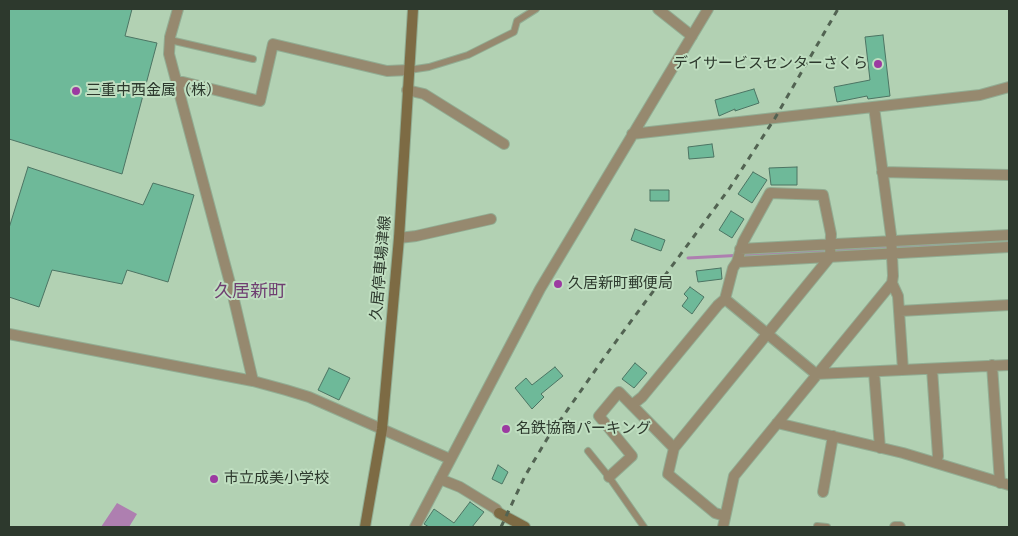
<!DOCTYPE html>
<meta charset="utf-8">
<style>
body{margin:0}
#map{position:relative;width:1018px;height:536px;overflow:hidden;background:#b2d1b3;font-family:"Work Sans",sans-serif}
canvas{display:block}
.frame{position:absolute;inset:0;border:10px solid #2d392d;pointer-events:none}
</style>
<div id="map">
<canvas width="1018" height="536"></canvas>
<div class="frame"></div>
</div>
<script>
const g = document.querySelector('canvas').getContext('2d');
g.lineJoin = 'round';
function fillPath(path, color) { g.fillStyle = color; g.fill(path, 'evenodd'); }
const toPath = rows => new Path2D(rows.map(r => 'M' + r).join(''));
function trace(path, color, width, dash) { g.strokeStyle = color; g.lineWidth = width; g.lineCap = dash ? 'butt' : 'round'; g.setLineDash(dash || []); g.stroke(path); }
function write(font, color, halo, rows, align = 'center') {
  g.font = font + ' "Work Sans","Noto Sans JP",sans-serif'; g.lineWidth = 4; g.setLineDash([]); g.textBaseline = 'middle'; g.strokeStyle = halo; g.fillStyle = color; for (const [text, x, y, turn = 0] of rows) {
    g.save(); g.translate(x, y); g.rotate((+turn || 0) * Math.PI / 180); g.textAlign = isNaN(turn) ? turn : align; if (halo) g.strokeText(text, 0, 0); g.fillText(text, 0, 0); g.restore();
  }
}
fillPath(toPath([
 [117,503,137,514,129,527,101,527]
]), '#ae7fb0');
trace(toPath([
 [688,258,1009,241]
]), '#ae7fb0', 3);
const building = toPath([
 [9,9,132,9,125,36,157,43,122,174,9,139,9,9],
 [883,35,890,96,868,99,867,96,837,102,834,87,870,80,865,37,883,35],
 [754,89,759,103,735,111,735,109,719,116,715,100,754,89],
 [712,144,714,157,689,159,688,147,712,144],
 [28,167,143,205,153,183,194,195,168,282,127,270,122,284,52,270,39,307,9,297,9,228,28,167],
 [797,167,797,185,771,185,769,168,797,167],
 [753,172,767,180,752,203,738,194,753,172],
 [650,190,669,190,669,201,650,201,650,190],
 [731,211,744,219,732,238,719,230,731,211],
 [635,229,665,240,661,251,631,240,635,229],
 [721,268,722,279,698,282,696,271,721,268],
 [690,287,704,297,692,314,682,306,688,298,684,294,690,287],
 [635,363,647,373,634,388,622,379,635,363],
 [555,367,563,376,541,394,544,397,532,409,515,388,526,378,532,385,555,367],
 [329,368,350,378,339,400,318,390,329,368],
 [498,465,508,472,502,484,492,479,498,465],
 [470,502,484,512,472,527,429,527,424,524,434,509,454,523,470,502]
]);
fillPath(building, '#6eb999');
trace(building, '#4c7463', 1);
const lane = toPath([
 [170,40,253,59],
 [409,70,429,67,468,55,514,32,517,21,536,9],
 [588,451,609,477,644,527],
 [817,526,827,527]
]);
const street = toPath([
 [178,9,170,37,169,54,231,287,253,381],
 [658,9,692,36],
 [176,82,183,82,260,101,273,44,387,71,409,70],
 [407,90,424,94,504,144],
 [632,134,980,95,1009,87],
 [882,172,1009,175],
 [399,238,416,236,491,219],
 [1009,247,737,262,733,268,725,299,816,374,1009,365],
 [740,249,1009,235],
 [892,283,898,296,903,370],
 [900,311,1009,305],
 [9,334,253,381,286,390,309,397,450,459],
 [992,365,1000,483],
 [932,369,938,456,936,463],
 [874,372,880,448],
 [632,405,642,397,718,305,725,299],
 [777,423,903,453,1009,485],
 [609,477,632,456,599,416,619,392,674,448],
 [440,479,460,487,496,509,499,513],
 [823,492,833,436],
 [725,516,715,513,668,474,674,448,830,257,831,234,823,195,770,193,743,242,737,262],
 [415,527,540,289,708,9],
 [723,527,734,476,892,283,893,276,891,235,874,107],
 [895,527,900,527]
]);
const secondary = toPath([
 [499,513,525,527],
 [365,527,382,429,399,238,413,9]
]);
trace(lane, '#92ad93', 8);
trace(street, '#92ad93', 12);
trace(secondary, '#92ad93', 12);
trace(lane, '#96896f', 6);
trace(street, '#96896f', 10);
trace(secondary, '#7d6b44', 10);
trace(toPath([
 [501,527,525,476,547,439,606,355,729,189,775,118,838,9]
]), '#526352', 3, [6, 6]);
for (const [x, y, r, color] of [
 [878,64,5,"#9c3aa1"],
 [76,91,5,"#9c3aa1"],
 [558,284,5,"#9c3aa1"],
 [506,429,5,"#9c3aa1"],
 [214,479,5,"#9c3aa1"]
]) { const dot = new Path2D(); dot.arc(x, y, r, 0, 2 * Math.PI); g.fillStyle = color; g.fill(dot); trace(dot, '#bfdec0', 2); }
write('15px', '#2d392d', '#bfdec0', [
 ["デイサービスセンターさくら",868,64,"right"],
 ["三重中西金属（株）",86,91],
 ["久居新町郵便局",568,284],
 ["名鉄協商パーキング",516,429],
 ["市立成美小学校",224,479]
], 'left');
write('15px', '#2d392d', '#bfdec0', [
 ["久居停車場津線",381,268,-85]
]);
write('18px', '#6f3e71', '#bfdec0', [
 ["久居新町",250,292]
]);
</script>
